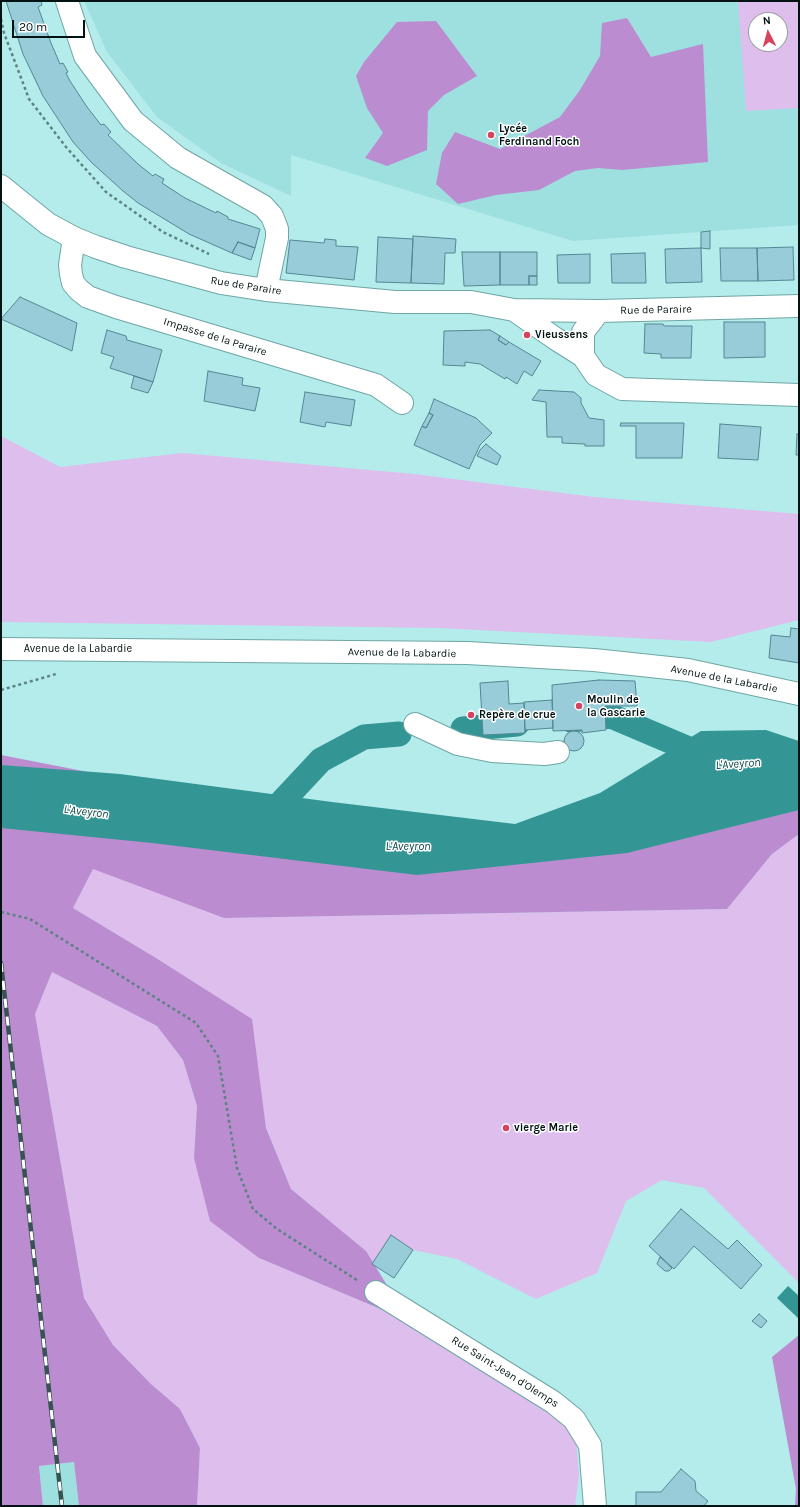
<!DOCTYPE html>
<meta charset="utf-8">
<style>
body{margin:0}
#map{position:relative;width:800px;height:1507px;overflow:hidden;background:#b3eceb;font-family:Karla,sans-serif}
canvas{display:block}
.frame{position:absolute;inset:0;border:2px solid #001212;pointer-events:none}
.north{position:absolute;left:748px;top:12px;width:40px;height:40px;box-sizing:border-box;background:#fff;border:1px solid #99a0a0;border-radius:50%;rotate:354deg;font-size:11px;font-weight:700;line-height:16px;text-align:center;color:#001212}
.north::after{content:'';display:block;margin:auto;width:14px;height:18px;background:#d5445c;clip-path:polygon(50% 0,100% 100%,50% 72%,0 100%)}
.scale{position:absolute;left:12px;top:20px;width:73px;height:18px;box-sizing:border-box;border:2px solid #001212;border-top:0;padding-left:5px;font-size:12px;line-height:14px;white-space:nowrap;color:#001212;-webkit-text-stroke:3px #fff;paint-order:stroke}
</style>
<div id="map">
<canvas width="800" height="1507"></canvas>
<div class="frame"></div>
<div class="north">N</div>
<div class="scale">20 m</div>
</div>
<script>
const g = document.querySelector('canvas').getContext('2d');
g.lineJoin = 'round';
function fillPath(path, color) { g.fillStyle = color; g.fill(path, 'evenodd'); }
const toPath = rows => new Path2D(rows.map(r => 'M' + r).join(''));
function trace(path, color, width, dash) { g.strokeStyle = color; g.lineWidth = width; g.lineCap = dash ? 'butt' : 'round'; g.setLineDash(dash || []); g.stroke(path); }
function write(font, color, halo, rows, align = 'center') {
  g.font = font + ' Karla,sans-serif'; g.lineWidth = 3; g.setLineDash([]); g.textBaseline = 'middle'; g.strokeStyle = halo; g.fillStyle = color; for (const [text, x, y, turn = 0] of rows) {
    g.save(); g.translate(x, y); g.rotate((+turn || 0) * Math.PI / 180); g.textAlign = isNaN(turn) ? turn : align; if (halo) g.strokeText(text, 0, 0); g.fillText(text, 0, 0); g.restore();
  }
}
fillPath(toPath([
 [84,1,799,1,799,225,573,241,291,155,291,196,221,163,157,117,107,52],
 [756,20,780,20,780,44,756,44],
 [74,1462,79,1506,43,1506,39,1466]
]), '#9ee0df');
fillPath(toPath([
 [738,1,799,1,799,108,746,111],
 [756,20,780,20,780,44,756,44],
 [1,436,60,467,182,453,414,474,594,497,799,514,799,620,711,642,439,628,1,622],
 [799,834,799,1283,704,1188,662,1180,626,1201,597,1273,536,1299,457,1259,413,1250,372,1264,366,1251,291,1189,266,1128,251,1019,156,958,73,908,93,868,224,918,727,909,772,854],
 [52,972,157,1026,183,1060,197,1106,194,1158,259,1258,409,1321,555,1415,576,1439,579,1475,575,1506,197,1506,200,1448,180,1409,151,1384,113,1345,84,1298,35,1014]
]), '#debeed');
fillPath(toPath([
 [627,18,651,57,703,44,708,162,622,170,598,168,575,171,539,190,496,195,458,204,436,184,442,153,455,132,500,149,560,117,580,90,600,56,602,23],
 [436,21,477,76,444,95,428,111,427,150,387,166,365,158,383,133,367,108,356,76,364,62,397,22],
 [1,755,534,859,799,795,799,834,772,854,727,909,224,918,93,869,73,908,156,958,252,1019,266,1128,291,1189,366,1251,409,1321,259,1258,210,1221,194,1158,197,1106,183,1060,157,1026,52,972,35,1014,84,1298,113,1345,151,1384,180,1409,200,1448,197,1506,79,1506,74,1462,39,1466,43,1506,1,1506],
 [799,1335,799,1506,795,1506,796,1489,772,1357]
]), '#bc8cd1');
fillPath(toPath([
 [766,730,799,741,799,810,627,853,417,875,152,843,1,828,1,765,120,774,332,802,515,824,600,793,701,731],
 [788,1286,799,1296,799,1319,777,1298]
]), '#349595');
trace(toPath([
 [571,720,611,716,710,758],
 [463,729,517,724],
 [264,821,321,760,364,737,399,734]
]), '#349595', 25);
const building = toPath([
 [6,1,41,1,42,5,38,7,51,43,60,64,63,63,68,72,66,73,70,81,87,107,101,125,104,124,111,132,108,135,138,164,153,176,155,174,164,179,162,183,185,198,216,213,217,211,228,217,228,219,260,229,255,248,238,242,232,253,189,234,138,203,123,191,91,162,73,142,43,96,23,54,6,1],
 [710,231,710,249,701,248,701,232,710,231],
 [413,236,456,239,455,253,445,253,444,284,411,283,413,236],
 [378,237,413,239,411,283,376,282,378,237],
 [325,239,336,240,336,246,358,247,354,280,286,273,290,240,324,243,325,239],
 [238,242,255,248,251,260,232,253,238,242],
 [793,247,794,280,758,281,757,248,793,247],
 [701,248,702,282,666,283,665,249,701,248],
 [720,248,757,248,758,281,721,281,720,248],
 [462,252,500,252,500,285,464,286,462,252],
 [500,252,537,252,537,276,529,276,529,285,500,285,500,252],
 [645,253,646,283,612,283,611,254,645,253],
 [590,254,590,283,558,283,557,255,590,254],
 [529,276,537,276,537,285,529,285,529,276],
 [20,297,77,323,72,351,1,319,20,297],
 [724,322,765,322,765,357,724,358,724,322],
 [645,324,663,324,664,326,692,326,691,358,661,358,661,354,644,353,645,324],
 [107,330,126,336,127,340,162,350,153,382,110,368,114,357,101,353,107,330],
 [490,330,500,336,498,340,506,345,509,342,541,361,532,376,524,371,517,384,506,377,505,379,480,364,465,362,465,366,443,365,444,331,490,330],
 [500,336,509,342,506,345,498,340,500,336],
 [208,371,243,378,242,385,260,388,255,411,204,401,208,371],
 [134,376,153,382,148,393,131,388,134,376],
 [539,390,574,392,581,398,581,403,589,418,604,420,604,446,585,446,585,444,562,443,562,437,547,437,546,402,532,400,539,390],
 [305,392,355,400,351,426,326,422,325,427,300,422,305,392],
 [434,399,476,418,492,433,480,445,469,469,414,445,422,426,426,428,433,415,429,413,434,399],
 [429,413,433,415,426,428,422,426,429,413],
 [621,423,684,423,682,458,636,458,636,426,620,426,621,423],
 [720,424,761,427,758,460,718,458,720,424],
 [797,434,799,434,799,455,796,455,797,434],
 [486,444,501,456,497,465,477,456,480,450,486,444],
 [791,628,799,629,799,663,769,658,771,635,790,637,791,628],
 [599,680,635,681,637,706,605,706,606,730,582,733,582,730,553,731,552,685,599,680],
 [508,681,509,704,524,703,525,733,483,735,480,683,508,681],
 [552,700,553,728,525,730,524,702,552,700],
 '564 741a10 10 0 1 1 20 0a10 10 0 1 1-20 0Z',
 [681,1209,728,1249,737,1240,762,1265,741,1289,694,1246,674,1269,649,1246,681,1209],
 [391,1235,413,1250,394,1278,372,1264,391,1235],
 [660,1257,672,1268,669,1271,665,1271,657,1264,660,1257],
 [759,1314,767,1321,761,1328,752,1321,759,1314],
 [681,1469,695,1481,696,1491,708,1501,704,1506,636,1506,636,1492,661,1492,681,1469]
]);
fillPath(building, '#98ccd9');
trace(building, '#548793', 1);
const minor = toPath([
 [67,1,85,56,133,121,178,158,263,206,272,216,277,229,277,238,266,290],
 [1,186,48,224,74,238,96,247,126,257,221,283,266,290,395,302,471,302,514,310],
 [74,238,70,265,71,274,73,283,79,290,88,297,116,307,376,385,402,403],
 [599,311,583,332,583,356,596,375,622,389,799,395],
 [583,356,556,339,514,310,599,311,799,306],
 [1,649,467,653,594,660,688,670,799,694],
 [415,724,458,744,492,751,544,754,558,752],
 [376,1292,553,1402,574,1419,590,1445,595,1506]
]);
trace(minor, '#6fa5a5', 24);
trace(toPath([
 [1,19,4,33,29,99,66,147,106,192,163,232,209,254],
 [1,690,56,674],
 [1,912,30,919,196,1023,218,1056,237,1168,253,1209,277,1229,357,1280]
]), '#5d8382', 2.5, [3, 3]);
trace(minor, '#fff', 22);
const rail = toPath([
 [1,963,62,1506]
]);
trace(rail, '#365353', 4.5);
trace(rail, '#fff', 3, [9]);
for (const [x, y, r, color] of [
 [491,135,4,"#d5445c"],
 [527,335,4,"#d5445c"],
 [579,706,4,"#d5445c"],
 [471,715,4,"#d5445c"],
 [506,1128,4,"#d5445c"]
]) { const dot = new Path2D(); dot.arc(x, y, r, 0, 2 * Math.PI); g.fillStyle = color; g.fill(dot); trace(dot, '#fff', 1.5); }
write('bold 11px', '#001212', '#fff', [
 ["Lycée",499,129],
 ["Ferdinand Foch",499,142],
 ["Vieussens",535,335],
 ["Moulin de",587,700],
 ["la Gascarie",587,713],
 ["Repère de crue",479,715],
 ["vierge Marie",514,1128]
], 'left');
write('11px', '#001212', '#fff', [
 ["Rue de Paraire",246,286,9],
 ["Rue de Paraire",656,310,-1],
 ["Impasse de la Paraire",215,337,17],
 ["Avenue de la Labardie",78,649],
 ["Avenue de la Labardie",402,653,1],
 ["Avenue de la Labardie",724,679,11],
 ["Rue Saint-Jean d'Olemps",505,1372,32]
]);
write('italic 12px', '#0e4848', '#fff', [
 ["L'Aveyron",738,764,-4],
 ["L'Aveyron",86,812,7],
 ["L'Aveyron",408,847]
]);
</script>
